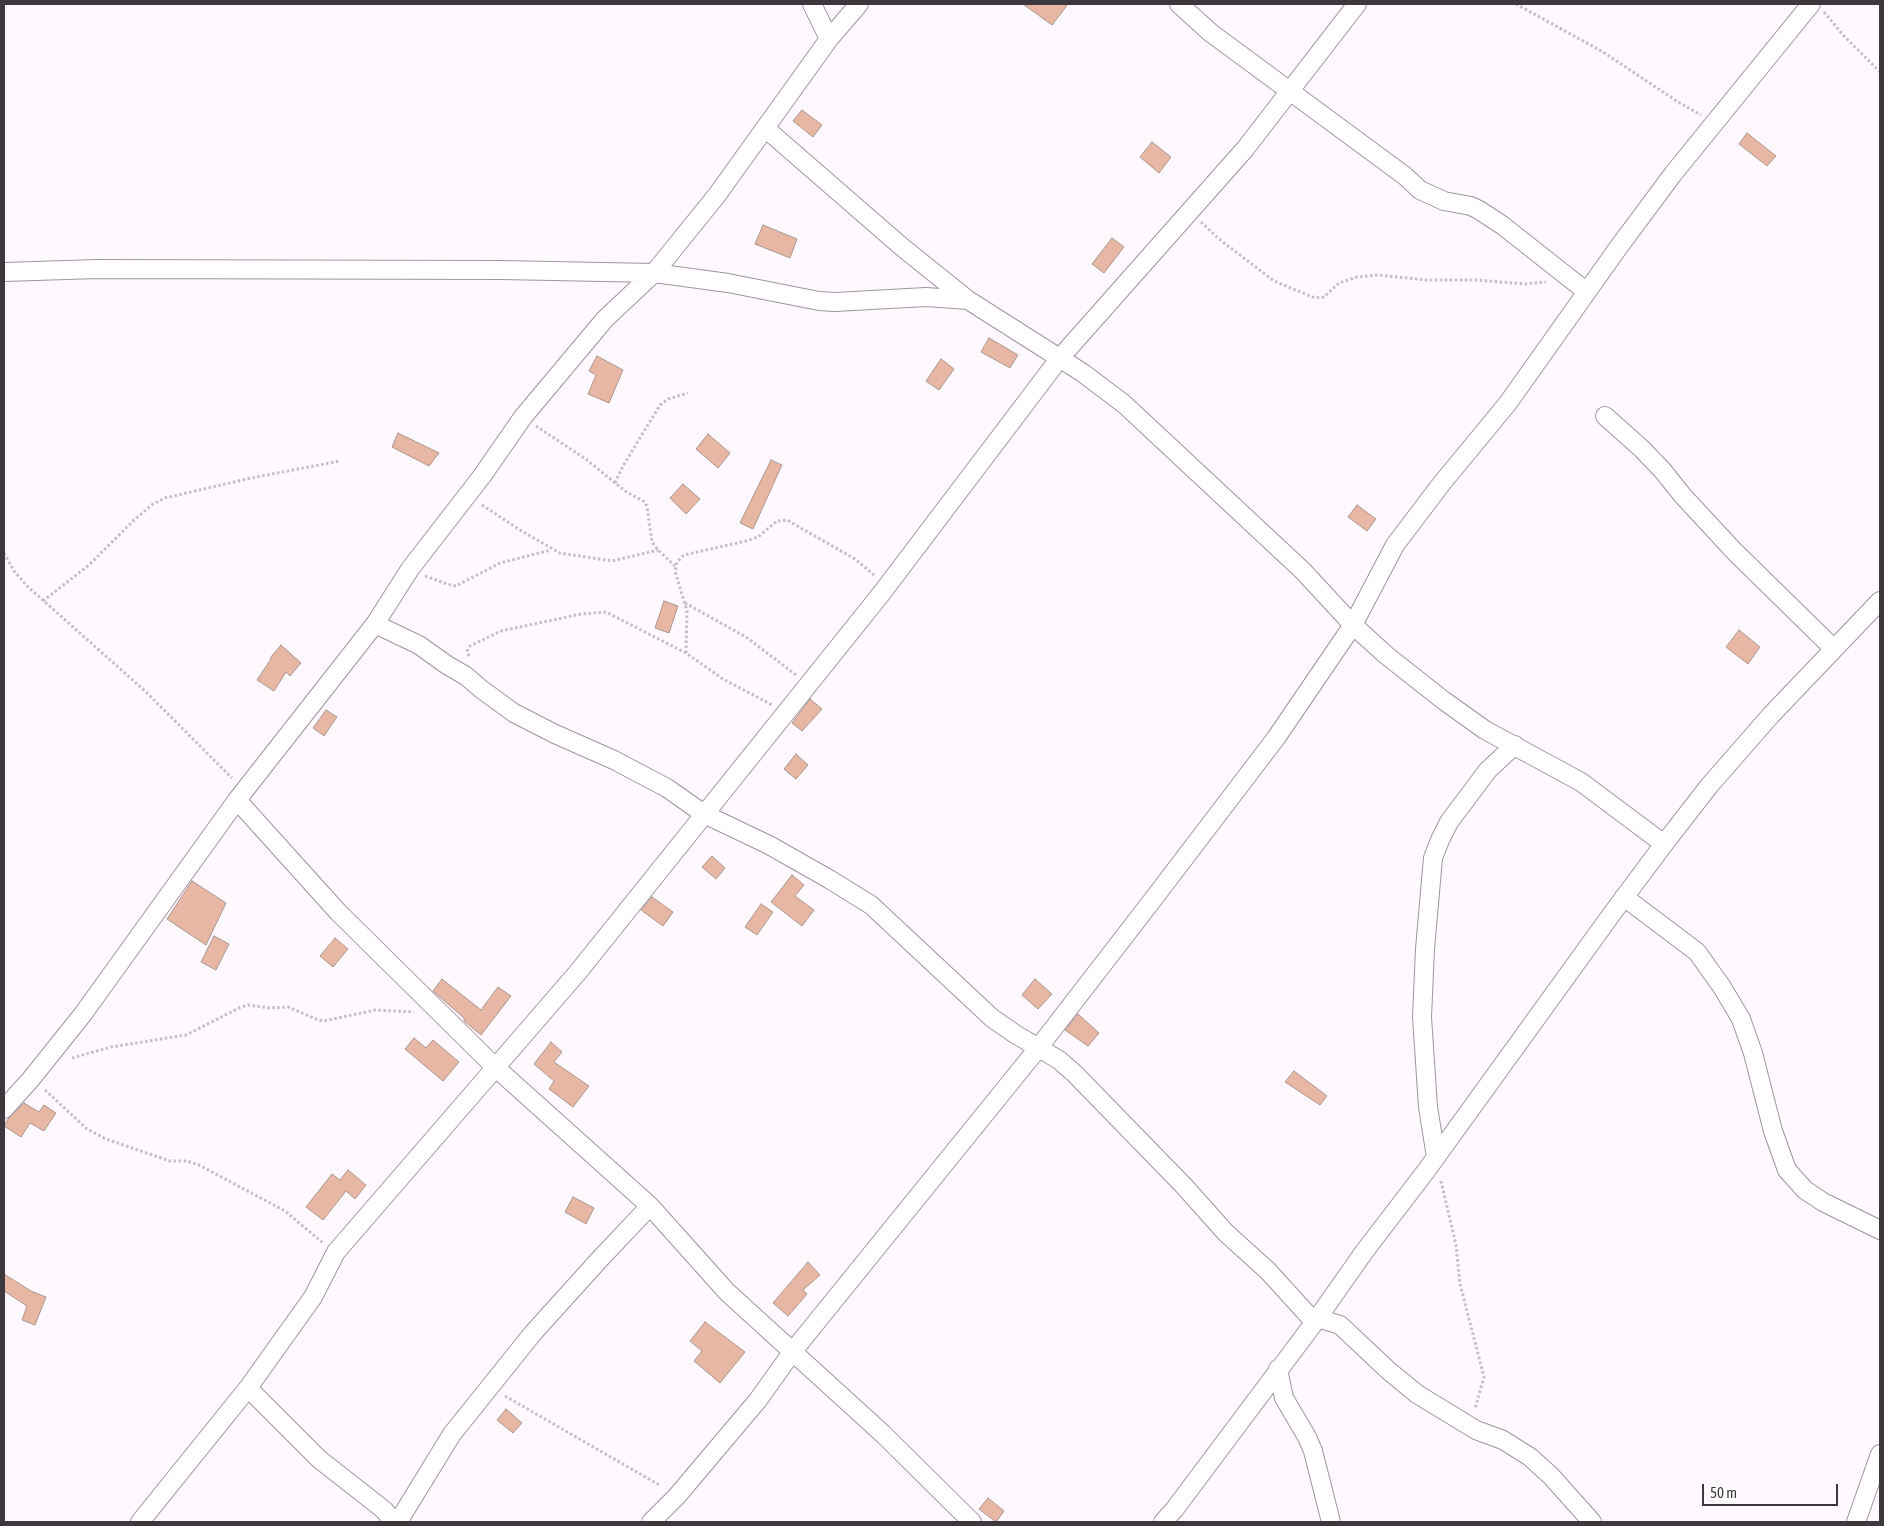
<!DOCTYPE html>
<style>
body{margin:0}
#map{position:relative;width:1884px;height:1526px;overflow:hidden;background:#fef9fe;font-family:"Asap Condensed",sans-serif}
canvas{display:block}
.frame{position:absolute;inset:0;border:5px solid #3e383e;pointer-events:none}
.scale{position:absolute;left:1702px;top:1484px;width:136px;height:22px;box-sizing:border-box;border:2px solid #3e383e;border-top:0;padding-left:6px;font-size:15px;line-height:18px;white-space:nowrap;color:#3e383e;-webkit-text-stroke:4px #fff;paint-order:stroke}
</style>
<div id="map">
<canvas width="1884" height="1526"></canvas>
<div class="frame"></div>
<div class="scale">50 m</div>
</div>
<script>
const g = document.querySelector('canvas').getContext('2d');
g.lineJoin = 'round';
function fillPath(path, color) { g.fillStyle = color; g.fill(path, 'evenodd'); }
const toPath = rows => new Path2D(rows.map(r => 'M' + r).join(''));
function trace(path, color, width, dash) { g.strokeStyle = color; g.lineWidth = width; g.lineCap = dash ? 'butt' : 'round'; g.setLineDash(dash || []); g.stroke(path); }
const building = toPath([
 [1023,4,1068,4,1052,25,1023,4],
 [802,110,822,125,813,137,793,121,802,110],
 [1747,133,1776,156,1767,166,1739,144,1747,133],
 [1152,142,1171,157,1159,173,1140,157,1152,142],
 [763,225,797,239,790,258,755,244,763,225],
 [1112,238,1124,247,1104,273,1092,264,1112,238],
 [989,338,1018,355,1010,368,981,352,989,338],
 [597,356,623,370,609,403,588,394,596,375,589,371,597,356],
 [941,359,954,369,939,390,926,381,941,359],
 [398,433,439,453,429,466,392,447,398,433],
 [708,434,730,453,718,468,696,449,708,434],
 [771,460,782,465,753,529,740,523,771,460],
 [683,484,700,499,686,514,670,498,683,484],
 [1357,505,1376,519,1367,531,1348,517,1357,505],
 [664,601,678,606,669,633,655,628,664,601],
 [1739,630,1760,647,1748,664,1726,647,1739,630],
 [281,645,301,663,290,676,286,672,274,691,257,680,271,659,270,658,281,645],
 [810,699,822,709,802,731,792,723,810,699],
 [326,710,337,717,324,736,313,728,326,710],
 [796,754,808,765,796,779,784,769,796,754],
 [712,856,725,868,716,879,702,867,712,856],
 [792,875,804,885,795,896,814,910,802,926,771,902,792,875],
 [192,881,226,903,206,945,167,919,192,881],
 [652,897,673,912,663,926,641,910,652,897],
 [761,904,773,912,757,935,745,927,761,904],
 [214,936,229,944,216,970,201,962,214,936],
 [335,938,348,949,333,967,320,956,335,938],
 [442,979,481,1010,498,987,511,996,481,1035,464,1021,464,1018,433,991,442,979],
 [1035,979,1052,994,1038,1009,1022,995,1035,979],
 [1078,1014,1099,1033,1088,1046,1065,1030,1078,1014],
 [414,1038,426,1048,433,1040,459,1062,443,1081,405,1049,414,1038],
 [551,1042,562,1052,554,1062,589,1086,573,1107,549,1089,554,1081,534,1064,551,1042],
 [1294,1071,1327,1096,1320,1105,1285,1082,1294,1071],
 [24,1103,39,1112,44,1105,56,1113,44,1131,30,1123,21,1137,4,1126,8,1119,24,1103],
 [348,1170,366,1185,355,1199,346,1191,323,1220,306,1207,332,1174,340,1180,348,1170],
 [573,1197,594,1208,586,1224,565,1212,573,1197],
 [808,1262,820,1275,803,1290,807,1294,788,1316,773,1303,808,1262],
 [4,1274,31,1291,46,1297,35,1325,22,1320,27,1306,4,1291,4,1274],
 [705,1322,745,1352,720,1383,694,1361,702,1351,690,1341,705,1322],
 [506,1409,522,1423,513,1433,497,1420,506,1409],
 [988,1498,1004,1511,996,1522,979,1509,988,1498]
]);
fillPath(building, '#e8b7a3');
trace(building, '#a99790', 1);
const street = toPath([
 [812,4,829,39],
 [1179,4,1211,33,1405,176,1420,190,1444,201,1471,206,1479,210,1502,225,1587,292],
 [765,128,902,247,968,300],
 [4,272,97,269,501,270,654,273,728,283,819,301,835,302,926,297,968,300,1083,373,1124,404,1303,571,1353,625,1386,655,1443,700,1485,730,1581,782,1664,844],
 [1605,416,1642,449,1663,471,1683,496,1735,552,1834,649],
 [375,624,419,645,447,665,466,676,481,689,514,713,555,734,614,760,667,788,704,814,769,845,829,879,871,905,992,1018,1015,1034,1059,1060,1075,1074,1184,1186,1226,1233,1268,1271,1308,1315,1340,1325,1389,1371,1417,1394,1476,1430,1503,1440,1530,1457,1551,1476,1592,1522],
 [237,800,338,912,495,1067,650,1206,727,1292,883,1434,972,1522],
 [1624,897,1697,952,1722,987,1741,1019,1753,1053,1773,1131,1787,1170,1805,1190,1823,1202,1880,1230],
 [4,1109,31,1079,83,1014,237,800,375,624,410,569,482,476,523,417,605,319,654,273,717,195,829,39,859,4],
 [1436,1157,1428,1107,1422,1017,1425,949,1433,858,1440,840,1449,822,1488,770,1515,745],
 [1278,1369,1284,1398,1307,1437,1313,1451,1331,1522],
 [248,1388,319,1459,384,1510,394,1522],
 [140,1522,248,1388,313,1297,336,1252,578,972,881,594,1059,359,1245,149,1357,4],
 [398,1522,452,1434,533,1333,599,1260,650,1206],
 [651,1522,677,1496,758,1400,793,1351,1039,1047,1151,902,1276,738,1353,625,1395,545,1442,483,1508,403,1618,248,1673,174,1811,4],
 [1163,1522,1174,1510,1317,1319,1364,1252,1426,1171,1611,915,1664,844,1709,786,1771,715,1880,601],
 [1856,1522,1880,1454]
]);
trace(street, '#a194a0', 20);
trace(toPath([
 [1516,4,1603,52,1678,102,1701,115],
 [1824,12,1843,35,1880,72],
 [1201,222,1219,239,1274,281,1315,298,1324,297,1339,283,1357,277,1377,275,1426,280,1476,280,1525,284,1546,282],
 [536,426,587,460,625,491,645,502,647,507,652,542,658,550,675,566],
 [615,483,623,466,660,405,668,399,688,393],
 [482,505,520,530,560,553,612,561,658,550],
 [4,553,14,571,27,586,145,691,232,778],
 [425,576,447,584,456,586,500,563,551,550],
 [43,601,89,565,133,521,153,504,165,498,251,478,340,461],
 [685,603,746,637,796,675],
 [686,653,687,611,675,571,677,562,684,555,746,541,758,537,777,521,787,520,855,559,874,575],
 [469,656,467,651,470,646,501,631,581,614,606,612,686,653,723,679,772,705],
 [72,1058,111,1047,186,1035,239,1008,248,1005,270,1008,288,1007,318,1020,324,1021,375,1010,414,1012],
 [45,1090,87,1129,106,1139,170,1161,187,1161,199,1165,285,1211,323,1243],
 [1441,1181,1456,1245,1460,1284,1484,1377,1475,1409],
 [505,1396,661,1486]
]), '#c4bfc4', 3, [2.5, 2.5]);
trace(street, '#fff', 18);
</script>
